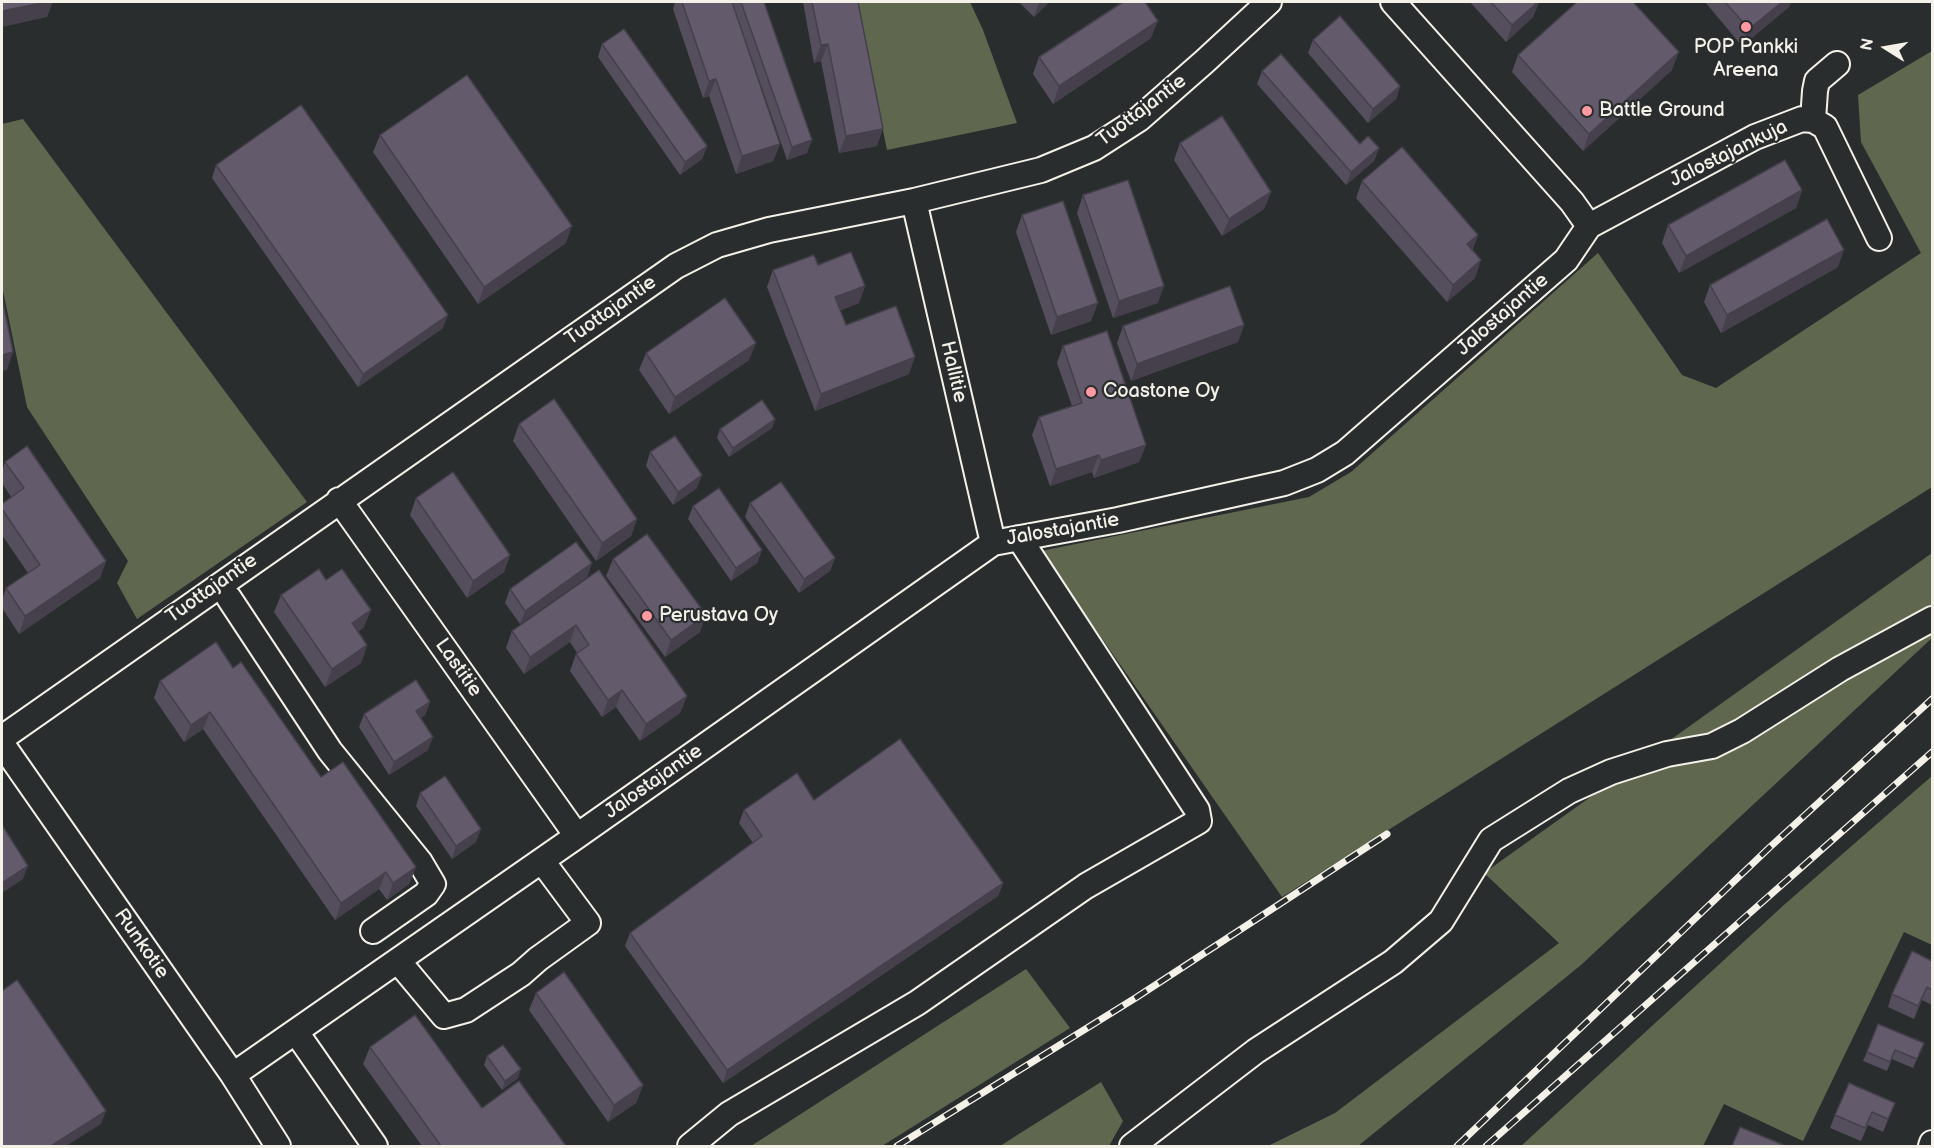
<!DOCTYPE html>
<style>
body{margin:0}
#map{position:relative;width:1934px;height:1148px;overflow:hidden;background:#2a2d2e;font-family:"Balsamiq Sans",sans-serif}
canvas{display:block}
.frame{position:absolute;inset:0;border:3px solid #f4f1e8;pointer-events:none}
.north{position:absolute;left:1856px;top:18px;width:60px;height:60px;-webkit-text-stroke:4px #2a2d2e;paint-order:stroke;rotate:281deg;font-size:16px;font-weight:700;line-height:24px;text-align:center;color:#f4f1e8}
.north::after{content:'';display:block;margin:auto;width:21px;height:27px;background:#f4f1e8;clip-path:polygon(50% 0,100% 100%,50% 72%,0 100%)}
</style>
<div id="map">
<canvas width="1934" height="1148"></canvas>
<div class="frame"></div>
<div class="north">N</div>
</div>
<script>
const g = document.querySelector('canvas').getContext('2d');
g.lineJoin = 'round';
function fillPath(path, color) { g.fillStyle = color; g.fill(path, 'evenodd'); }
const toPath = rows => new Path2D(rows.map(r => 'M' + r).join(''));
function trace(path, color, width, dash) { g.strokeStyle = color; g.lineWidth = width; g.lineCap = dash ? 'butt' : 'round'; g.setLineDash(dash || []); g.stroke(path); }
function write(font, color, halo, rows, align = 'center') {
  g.font = font + ' "Balsamiq Sans",sans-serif'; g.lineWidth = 4.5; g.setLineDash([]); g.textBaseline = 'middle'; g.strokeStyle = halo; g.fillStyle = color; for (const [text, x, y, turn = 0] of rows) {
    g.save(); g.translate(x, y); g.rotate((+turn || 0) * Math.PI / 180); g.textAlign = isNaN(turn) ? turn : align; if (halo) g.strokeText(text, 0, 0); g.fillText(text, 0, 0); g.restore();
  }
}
fillPath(toPath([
 [857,2,970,2,983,30,1017,123,887,150],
 [1932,51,1932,487,1282,897,1041,551,1309,497,1351,472,1598,253,1682,375,1716,388,1921,253,1861,142,1858,95],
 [23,119,307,502,137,619,117,583,128,561,27,407,2,286,2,124],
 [1932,553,1932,638,1581,965,1358,1146,1268,1146,1335,1113,1559,943,1484,873],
 [1932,776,1932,945,1904,932,1803,1141,1724,1104,1703,1146,1521,1146,1785,904],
 [1026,969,1070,1028,882,1146,751,1146],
 [1101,1082,1123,1121,1109,1146,1000,1146]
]), '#5f684f');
const minor = toPath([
 [1813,120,1815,91,1817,81,1837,64],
 [914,201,993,543],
 [1589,226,1755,137,1802,119,1813,120,1825,127,1879,238],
 [339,500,577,836],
 [229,598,330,751,420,862,433,884,426,894,373,931],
 [2,738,676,266,717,245,769,230,914,201,1041,170,1094,148,1139,119,1204,62,1269,2],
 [2,744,233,1075,278,1146],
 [398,961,444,1016,466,1010,521,974,538,959,588,923,542,861],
 [296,1032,375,1146],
 [233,1075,577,836,993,543,1118,520,1284,483,1317,470,1345,453,1566,260,1589,226,1572,202,1393,2],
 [690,1146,729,1114,917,1003,1086,886,1199,821,1197,810,1019,538],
 [1132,1146,1256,1051,1393,962,1441,921,1491,840,1569,791,1611,772,1667,754,1712,746,1742,731,1840,669,1932,619],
 [1931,1146,1932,1143]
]);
trace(minor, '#f4f1e8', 28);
trace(minor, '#2a2d2e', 24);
const rail = toPath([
 [897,1146,1137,997,1387,834],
 [1457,1146,1770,847,1932,699],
 [1486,1146,1932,752]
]);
trace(rail, '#f4f1e8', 7);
trace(rail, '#2a2d2e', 4.5, [14]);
fillPath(toPath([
 [675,2,732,2,780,144,773,161,736,174,709,96,703,98,673,9],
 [732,2,764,2,807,153,787,160],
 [803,2,858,2,877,146,839,153,821,61,814,63],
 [1019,2,1049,2,1034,17],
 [1470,2,1539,2,1533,17,1506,42],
 [1705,2,1791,2,1789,7,1742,46],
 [1151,38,1053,104,1033,74,1039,57],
 [1313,40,1400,86,1396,99,1368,123,1308,53],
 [602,44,707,146,702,159,680,175,598,57],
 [1518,55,1672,70,1583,151,1512,72],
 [1262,71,1360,144,1379,148,1374,161,1346,185,1257,84],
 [380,135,566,243,478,304,373,152],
 [1180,143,1271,192,1264,209,1222,236,1174,160],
 [216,165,443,328,358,387,212,178],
 [1362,181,1478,235,1472,250,1475,278,1447,302,1356,198],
 [1802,190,1796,208,1679,273,1662,243,1668,225],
 [1083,195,1158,303,1113,318,1077,213],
 [1022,215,1091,321,1051,335,1016,232],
 [818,265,865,286,859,303,840,310,846,325,909,374,815,411,767,287,773,270],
 [1838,267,1721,333,1704,302,1710,285],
 [1244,325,1238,342,1131,381,1117,343,1123,326],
 [1063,346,1146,445,1139,462,1094,478,1092,472,1050,486,1032,435,1039,417,1072,406,1057,363],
 [646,353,749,360,669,414,639,370],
 [775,419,772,428,729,457,717,438,720,429],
 [519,424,637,519,631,536,596,561,513,441],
 [650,452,697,488,673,505,646,466],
 [5,462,106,561,100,578,19,634,2,608,2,600,6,588,28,573,2,535,2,504,11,497,2,483,2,472],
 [416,498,510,555,504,572,467,598,410,515],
 [750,503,835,558,830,571,799,593,745,517],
 [693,506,762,550,757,563,731,581,688,519],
 [613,559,700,632,665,657,606,576],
 [592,563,587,577,520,624,505,603,510,589],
 [599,570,687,696,680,713,640,741,616,707,602,717,570,671,576,654,577,653,570,642,524,674,506,648,512,631],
 [326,580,364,627,358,632,367,645,361,663,325,687,274,612,281,595],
 [233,668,321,777,416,867,409,884,387,900,379,889,335,920,203,729,184,742,154,698,160,681],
 [430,702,425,715,421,718,428,750,389,775,359,727,364,714],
 [420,793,476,842,452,859,416,806],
 [814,800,1003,883,998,896,723,1083,625,946,630,933,753,843,739,823,744,810],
 [1932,961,1932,1005,1922,1000,1914,1019,1888,1007,1892,994],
 [536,993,643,1085,636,1103,608,1122,529,1010],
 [1924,1043,1913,1068,1892,1059,1887,1071,1863,1061,1867,1052],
 [370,1047,482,1108,566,1146,422,1146,363,1064],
 [487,1056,518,1078,502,1090,484,1065],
 [1895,1103,1883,1132,1868,1125,1861,1141,1830,1128,1835,1115]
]), '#554e5d');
fillPath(toPath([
 [47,2,53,2,47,17,2,27,2,11],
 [1039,2,1049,2,1034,17],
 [1538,2,1539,2,1533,17,1506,42,1512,25],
 [1782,2,1791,2,1789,7,1742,46,1749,29],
 [1158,21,1151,38,1053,104,1059,86],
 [828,44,821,61,814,63,821,45],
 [1679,52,1672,70,1583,151,1589,134],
 [716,79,709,96,703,98,709,81],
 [1400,86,1396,99,1368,123,1373,109],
 [883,129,877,146,839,153,846,136],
 [812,140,807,153,787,160,792,147],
 [780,144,773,161,736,174,742,156],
 [707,146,702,159,680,175,685,162],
 [1379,148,1374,161,1346,185,1351,172],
 [1802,190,1796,208,1679,273,1686,256],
 [1271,192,1264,209,1222,236,1229,219],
 [572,226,566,243,478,304,484,287],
 [1478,235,1472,252,1467,244],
 [1844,250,1838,267,1721,333,1727,315],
 [1481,260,1475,278,1447,302,1453,285],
 [865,286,859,303,829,315,835,297],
 [1164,286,1158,303,1113,318,1119,301],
 [1098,303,1091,321,1051,335,1057,317],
 [448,315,443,328,358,387,363,374],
 [1244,325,1238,342,1131,381,1137,364],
 [756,343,749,360,669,414,675,397],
 [13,352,7,370,2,371,2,355],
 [915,357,909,374,815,411,821,394],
 [775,419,772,428,729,457,733,448],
 [1146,445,1139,462,1094,478,1101,460],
 [1099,455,1092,472,1050,486,1056,469],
 [702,475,697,488,673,505,678,492],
 [637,519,631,536,596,561,602,543],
 [762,550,757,563,731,581,736,568],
 [510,555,504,572,467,598,473,581],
 [835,558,830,571,799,593,804,579],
 [106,561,100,578,19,634,25,616],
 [592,563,587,577,520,624,525,611],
 [371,610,364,627,345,640,352,623],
 [706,615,700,632,665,657,671,640],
 [576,625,570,642,524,674,530,657],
 [367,645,361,663,325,687,332,669],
 [622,690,616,707,602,717,608,700],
 [687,696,680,713,640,741,646,724],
 [430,702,425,715,411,724,416,711],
 [210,712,203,729,184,742,191,725],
 [433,737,428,750,389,775,394,762],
 [481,829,476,842,452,859,456,846],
 [28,866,23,879,2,893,2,883],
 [416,867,409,884,387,900,393,883],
 [386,872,379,889,335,920,341,903],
 [1003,883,998,896,723,1083,727,1070],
 [1927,987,1922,1000,1914,1019,1918,1006],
 [521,1069,518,1078,502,1090,505,1081],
 [643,1085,636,1103,608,1122,614,1105],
 [106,1111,101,1124,66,1146,51,1146]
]), '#45404c');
const building = toPath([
 [2,2,47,2,2,11,2,2],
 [682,2,732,2,780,144,742,156,716,79,709,81,682,2],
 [741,2,764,2,812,140,792,147,741,2],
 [812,2,858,2,883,129,846,136,828,44,821,45,812,2],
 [1123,2,1145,2,1158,21,1059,86,1039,57,1123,2],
 [1491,2,1538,2,1512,25,1491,2],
 [1577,2,1633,2,1679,52,1589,134,1518,55,1577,2],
 [1725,2,1782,2,1749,29,1725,2],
 [1340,16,1400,86,1373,109,1313,40,1340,16],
 [624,29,707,146,685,162,602,44,624,29],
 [1281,54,1360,144,1368,136,1379,148,1351,172,1262,71,1281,54],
 [467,75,572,226,484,287,380,135,467,75],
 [301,105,448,315,363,374,216,165,301,105],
 [1222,116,1271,192,1229,219,1180,143,1222,116],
 [1402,147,1478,235,1467,244,1481,260,1453,285,1362,181,1402,147],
 [1785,160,1802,190,1686,256,1668,225,1785,160],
 [1128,180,1164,286,1119,301,1083,195,1128,180],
 [1063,201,1098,303,1057,317,1022,215,1063,201],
 [1827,219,1844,250,1727,315,1710,285,1827,219],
 [851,252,865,286,835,297,846,325,896,306,915,357,821,394,773,270,814,255,818,265,851,252],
 [1230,286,1244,325,1137,364,1123,326,1230,286],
 [2,297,13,352,2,355,2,297],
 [725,298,756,343,675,397,646,353,725,298],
 [1107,331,1146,445,1101,460,1099,455,1056,469,1039,417,1082,403,1063,346,1107,331],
 [554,399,637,519,602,543,519,424,554,399],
 [762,400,775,419,733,448,720,429,762,400],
 [675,436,702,475,678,492,650,452,675,436],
 [27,446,106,561,25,616,6,588,40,565,2,509,2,504,24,488,5,462,27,446],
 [453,472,510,555,473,581,416,498,453,472],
 [781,482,835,558,804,579,750,503,781,482],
 [719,488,762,550,736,568,693,506,719,488],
 [647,534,706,615,671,640,613,559,647,534],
 [576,542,592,563,525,611,510,589,576,542],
 [319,569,326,580,342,569,371,610,352,623,367,645,332,669,281,595,319,569],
 [599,570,687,696,646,724,622,690,608,700,576,654,589,645,576,625,530,657,512,631,599,570],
 [216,642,233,668,241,662,321,777,343,762,416,867,393,883,386,872,341,903,210,712,191,725,160,681,216,642],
 [416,680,430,702,416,711,433,737,394,762,364,714,416,680],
 [900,739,1003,883,727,1070,630,933,762,836,744,810,797,773,814,800,900,739],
 [445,776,481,829,456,846,420,793,445,776],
 [2,825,28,866,2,883,2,825],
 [1912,951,1932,961,1932,990,1927,987,1918,1006,1892,994,1912,951],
 [564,972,643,1085,614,1105,536,993,564,972],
 [17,980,106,1111,51,1146,2,1146,2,991,17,980],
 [415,1015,482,1108,519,1081,566,1146,441,1146,370,1047,415,1015],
 [1878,1024,1924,1043,1917,1059,1895,1050,1890,1062,1867,1052,1878,1024],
 [503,1045,521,1069,505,1081,487,1056,503,1045],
 [1849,1083,1895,1103,1888,1119,1872,1112,1865,1128,1835,1115,1849,1083],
 [1740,1127,1786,1146,1732,1146,1740,1127]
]);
fillPath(building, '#635b6c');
trace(building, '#45404c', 1.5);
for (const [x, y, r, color] of [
 [1746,27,6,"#ff9aa2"],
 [1587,111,6,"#ff9aa2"],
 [1091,392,6,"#ff9aa2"],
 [647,616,6,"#ff9aa2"]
]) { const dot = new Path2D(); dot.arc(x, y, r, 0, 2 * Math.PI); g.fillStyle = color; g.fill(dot); trace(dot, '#2a2d2e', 2); }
write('20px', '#f4f1e8', '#2a2d2e', [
 ["POP Pankki",1746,48,"center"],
 ["Areena",1746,71,"center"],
 ["Battle Ground",1599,111],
 ["Coastone Oy",1103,392],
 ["Perustava Oy",659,616]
], 'left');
write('20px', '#f4f1e8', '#2a2d2e', [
 ["Tuottajantie",1142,111,-37],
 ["Jalostajankuja",1729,154,-26],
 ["Tuottajantie",611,311,-35],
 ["Jalostajantie",1503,315,-41],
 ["Hallitie",953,372,77],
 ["Jalostajantie",1063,530,-10],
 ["Tuottajantie",212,589,-35],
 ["Lastitie",458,668,55],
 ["Jalostajantie",654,782,-35],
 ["Runkotie",141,944,55]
]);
</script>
